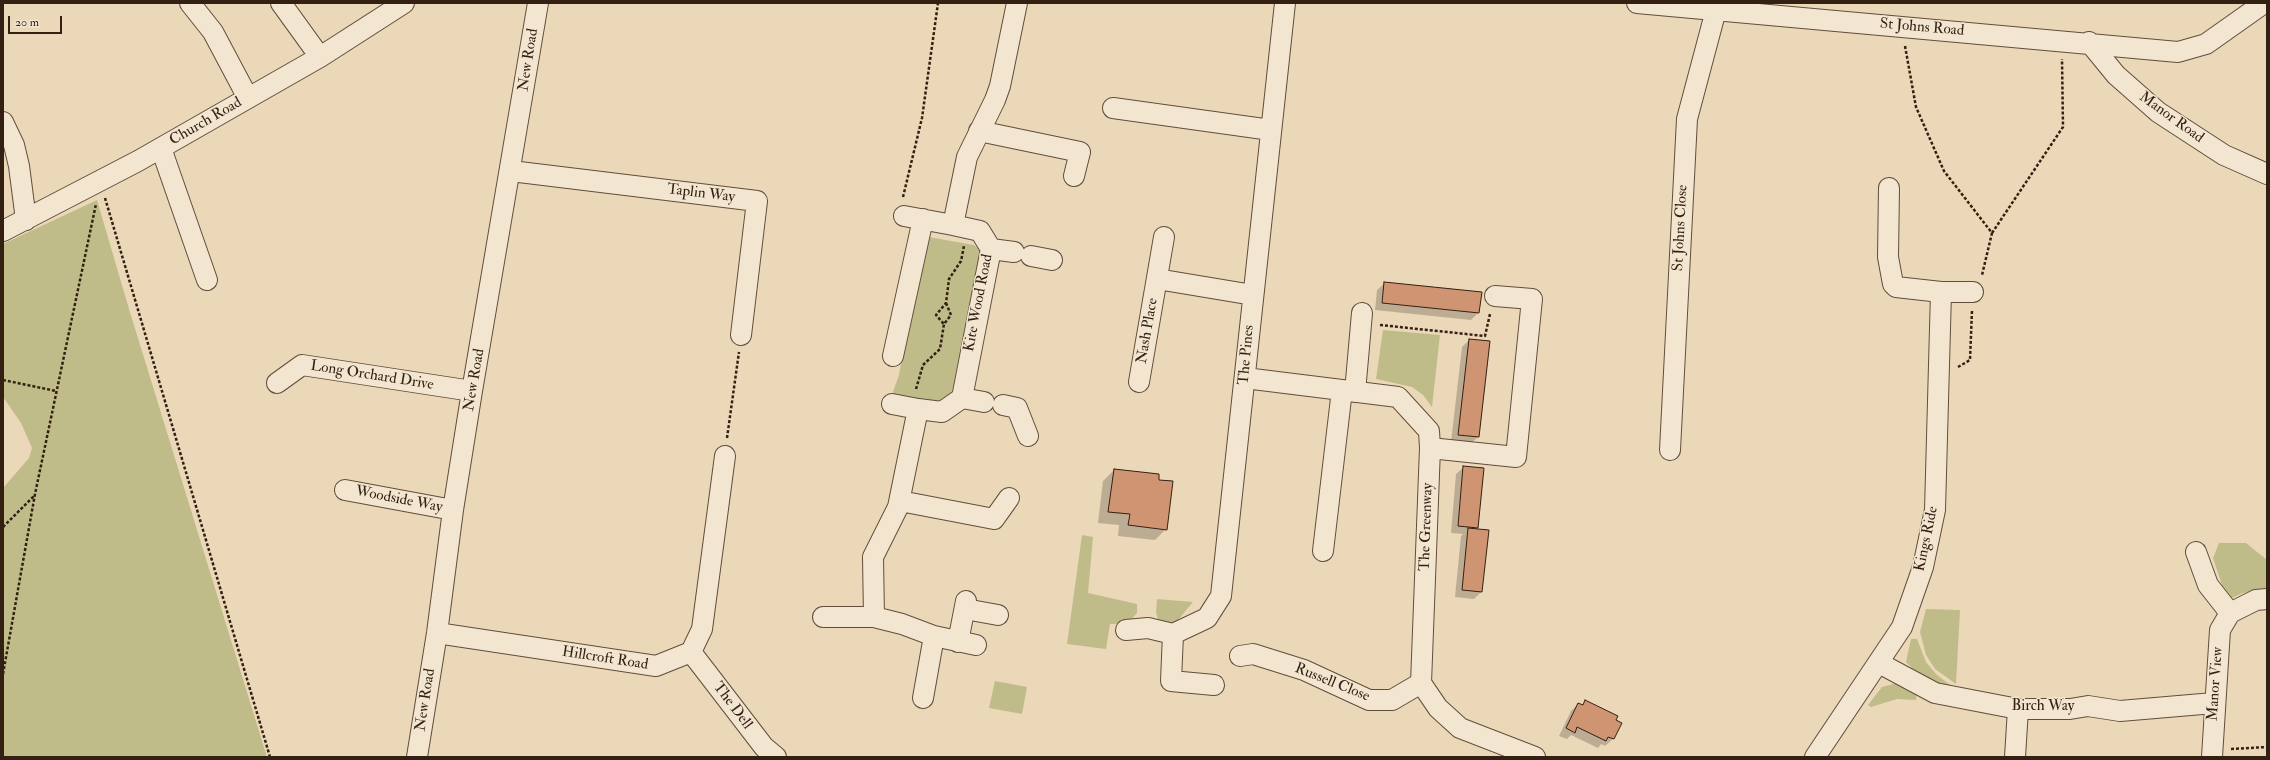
<!DOCTYPE html>
<style>
body{margin:0}
#map{position:relative;width:2270px;height:760px;overflow:hidden;background:#ebd8b8;font-family:"IM FELL Double Pica",serif}
canvas{display:block}
.frame{position:absolute;inset:0;border:4px solid #341f13;pointer-events:none}
.scale{position:absolute;left:8px;top:16px;width:54px;height:18px;box-sizing:border-box;border:2px solid #341f13;border-top:0;padding-left:5px;font-size:12px;line-height:14px;white-space:nowrap;color:#341f13;-webkit-text-stroke:3px #f2e6d1;paint-order:stroke}
</style>
<div id="map">
<canvas width="2270" height="760"></canvas>
<div class="frame"></div>
<div class="scale">20 m</div>
</div>
<script>
const g = document.querySelector('canvas').getContext('2d');
g.lineJoin = 'round';
function fillPath(path, color) { g.fillStyle = color; g.fill(path, 'evenodd'); }
const toPath = rows => new Path2D(rows.map(r => 'M' + r).join(''));
function trace(path, color, width, dash) { g.strokeStyle = color; g.lineWidth = width; g.lineCap = dash ? 'butt' : 'round'; g.setLineDash(dash || []); g.stroke(path); }
function write(font, color, halo, rows, align = 'center') {
  g.font = font + ' "IM FELL Double Pica",serif'; g.lineWidth = 3; g.setLineDash([]); g.textBaseline = 'middle'; g.strokeStyle = halo; g.fillStyle = color; for (const [text, x, y, turn = 0] of rows) {
    g.save(); g.translate(x, y); g.rotate((+turn || 0) * Math.PI / 180); g.textAlign = isNaN(turn) ? turn : align; if (halo) g.strokeText(text, 0, 0); g.fillText(text, 0, 0); g.restore();
  }
}
fillPath(toPath([
 [97,200,129,309,267,757,3,757,3,488,29,458,32,448,21,423,3,397,3,244],
 [923,236,974,245,980,250,952,392,945,402,896,399,893,392,899,375],
 [1383,330,1440,335,1432,407,1423,395,1412,387,1376,379],
 [1082,535,1093,537,1088,593,1137,604,1137,613,1130,621,1121,624,1110,624,1106,649,1067,644],
 [2219,543,2246,543,2267,560,2267,589,2243,593,2232,598,2222,585,2213,558],
 [1157,599,1193,602,1173,626,1163,625,1158,620,1156,612],
 [1926,609,1960,610,1956,684,1935,669,1926,655,1920,632],
 [1911,639,1917,639,1926,662,1937,675,1953,687,1951,689,1915,671,1906,662],
 [995,681,1027,687,1022,714,989,708],
 [1893,684,1905,684,1917,691,1916,700,1897,699,1871,707,1868,705,1882,687]
]), '#c0bc89');
fillPath(toPath([
 [1385,283,1479,312,1471,320,1375,310,1377,290],
 [1469,340,1489,342,1478,437,1470,444,1451,442,1462,347],
 [1464,467,1477,527,1475,529,1481,592,1474,599,1455,597,1461,536,1463,534,1451,533,1456,474],
 [1114,470,1166,529,1155,540,1118,536,1119,525,1098,523,1103,481],
 [1586,702,1620,724,1613,739,1605,746,1601,744,1598,748,1571,735,1567,739,1559,736,1571,711,1578,704,1582,706]
]), '#0003');
const building = toPath([
 [1384,282,1482,292,1479,313,1382,303,1384,282],
 [1469,339,1490,341,1479,437,1458,435,1469,339],
 [1463,466,1484,468,1478,528,1458,526,1463,466],
 [1114,469,1159,474,1159,480,1173,481,1167,530,1128,525,1130,514,1108,512,1114,469],
 [1468,528,1489,530,1482,592,1462,590,1468,528],
 [1585,700,1618,716,1616,720,1622,723,1614,739,1608,737,1606,741,1577,727,1575,733,1566,728,1578,703,1583,705,1585,700]
]);
fillPath(building, '#cf9572');
trace(building, '#341f13', 1);
const minor = toPath([
 [190,3,213,32,248,98],
 [281,3,320,57],
 [1637,3,2178,52,2206,44,2264,3],
 [2089,42,2116,75,2158,112,2224,155,2267,174],
 [1113,108,1271,130],
 [3,122,14,145,19,166,26,220],
 [979,131,1080,152,1074,176],
 [161,148,207,280],
 [511,171,757,201,741,335],
 [1889,188,1888,257,1893,284,1896,287,1941,292,1973,292],
 [904,216,953,225],
 [3,231,138,161,320,57,404,3],
 [991,249,1014,252],
 [1031,256,1052,260],
 [1157,279,1253,295],
 [893,356,923,219],
 [1245,378,1398,397,1429,431,1430,448,1421,683,1438,708,1460,728,1535,757],
 [1139,382,1164,237],
 [277,383,302,365,472,391],
 [1355,392,1362,313],
 [962,398,984,402],
 [892,404,918,409],
 [1003,405,1017,408,1028,436],
 [1430,448,1516,457,1532,299,1495,296],
 [1670,450,1687,119,1716,10],
 [345,490,453,510],
 [900,501,994,519,1009,498],
 [1323,551,1342,390],
 [2196,552,2208,585,2230,613,2220,630,2212,757],
 [965,609,998,615],
 [2230,613,2256,600,2267,599],
 [823,617,874,617],
 [1126,630,1148,628,1173,634,1207,618,1221,596,1285,3],
 [437,633,656,666,691,652,702,629,725,456],
 [1173,634,1171,681,1214,685],
 [958,642,966,601],
 [976,645,934,636,902,624,874,617,873,557,898,507,918,409,942,412,962,398,991,249,980,231,953,225,967,157,995,100,1000,86,1017,3],
 [691,652,764,747,776,757],
 [1240,656,1253,654,1304,670,1369,700,1392,700,1421,683],
 [1879,663,1935,693,2018,709,2070,709,2088,706,2120,711,2214,703],
 [923,698,934,636],
 [417,757,437,633,453,510,472,391,538,3],
 [1815,757,1902,627,1923,567,1935,510,1941,292],
 [2015,757,2018,709]
]);
trace(minor, '#624d3c', 22);
trace(toPath([
 [1905,46,1916,107,1944,171,1992,233,1982,275],
 [903,197,922,118,938,3],
 [105,198,270,757],
 [1992,233,2063,127,2062,59],
 [946,303,951,315,944,324,936,315,946,303,949,279,961,261,964,246],
 [1380,325,1485,336,1490,314],
 [1958,367,1970,360,1972,310],
 [3,380,56,391],
 [916,389,923,365,940,349,944,324],
 [727,438,739,352],
 [3,527,35,495],
 [3,674,35,494,96,204],
 [2231,749,2267,747]
]), '#341f13', 2.5, [3, 2]);
trace(minor, '#f2e6d1', 20);
write('15px', '#341f13', '#f2e6d1', [
 ["St Johns Road",1922,28,5],
 ["New Road",529,60,-81],
 ["Manor Road",2171,118,36],
 ["Church Road",206,122,-30],
 ["Taplin Way",701,194,7],
 ["St Johns Close",1681,228,-87],
 ["Kite Wood Road",979,303,-79],
 ["Nash Place",1148,331,-80],
 ["The Pines",1247,355,-85],
 ["Long Orchard Drive",372,376,9],
 ["New Road",475,380,-80],
 ["Woodside Way",399,500,11],
 ["The Greenway",1427,527,-88],
 ["Kings Ride",1927,539,-78],
 ["Hillcroft Road",605,659,9],
 ["Russell Close",1332,683,22],
 ["Manor View",2216,684,-86],
 ["New Road",426,700,-81],
 ["The Dell",732,706,53],
 ["Birch Way",2043,707]
]);
</script>
